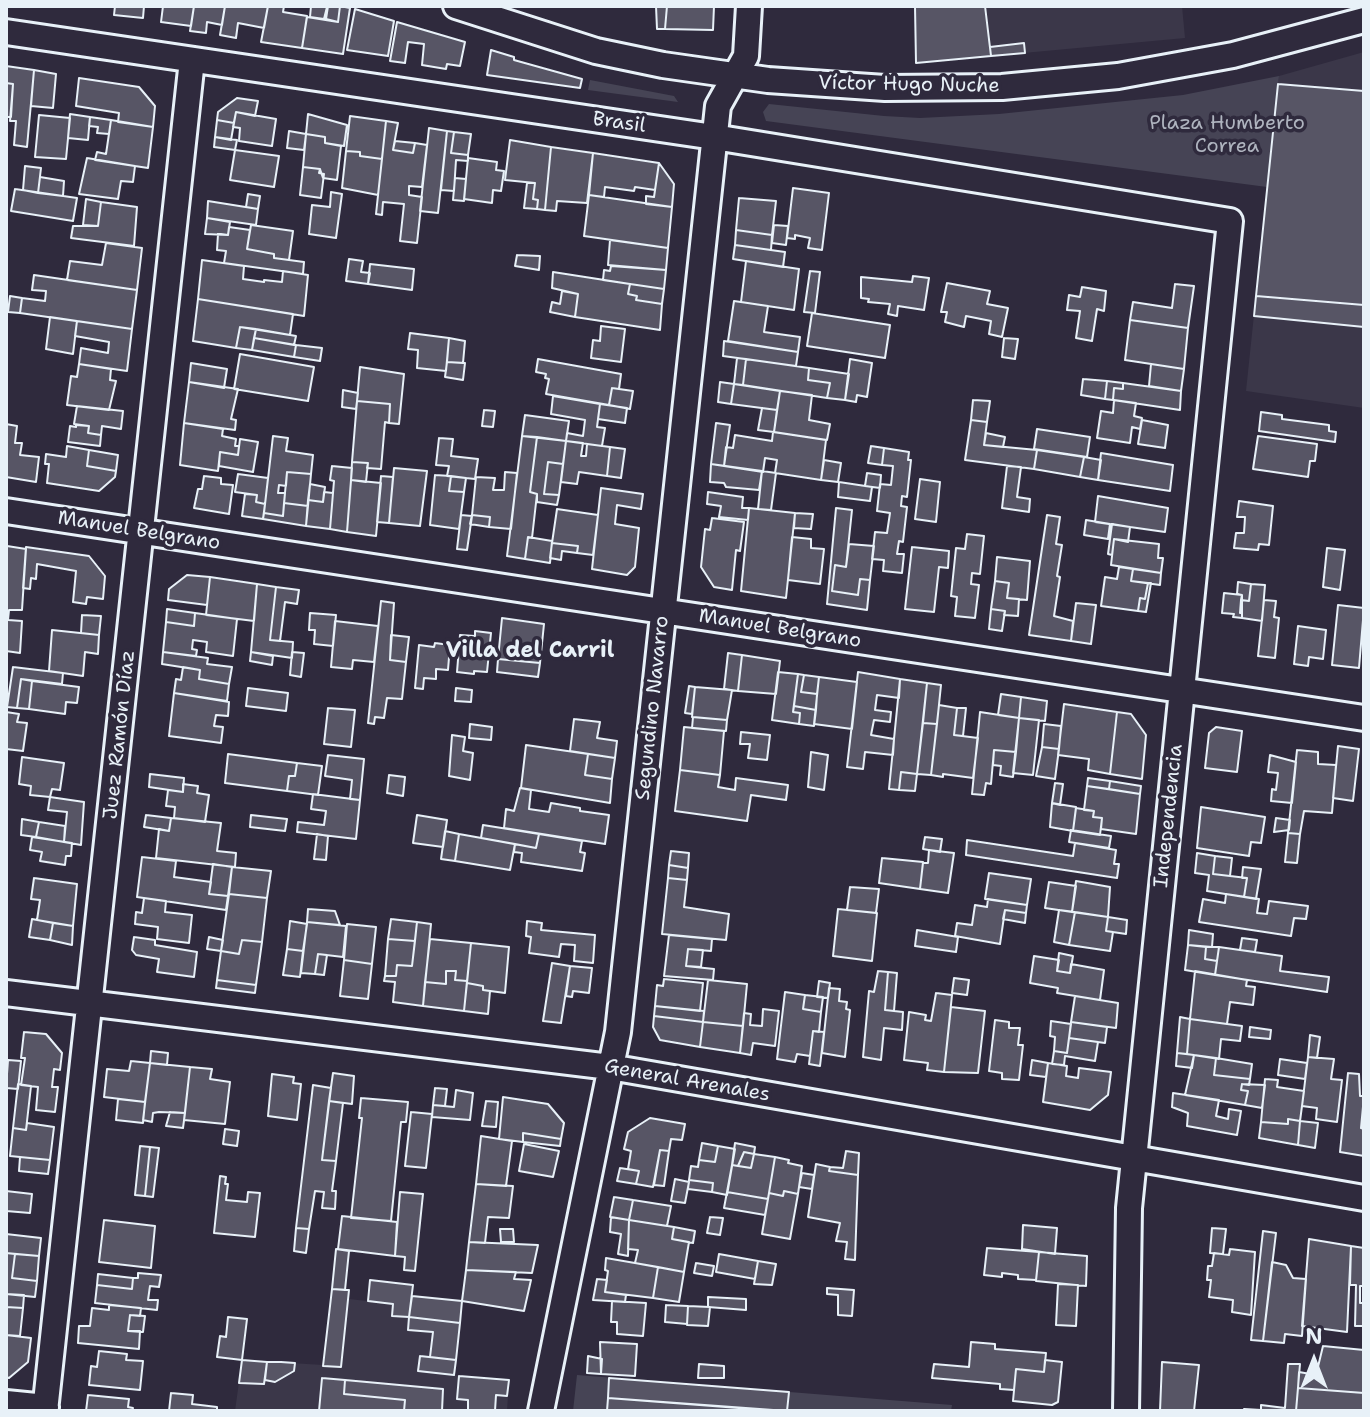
<!DOCTYPE html>
<meta charset="utf-8">
<style>
body{margin:0}
#map{position:relative;width:1370px;height:1417px;overflow:hidden;background:#2f2a3d;font-family:"Shantell Sans",sans-serif}
canvas{display:block}
.frame{position:absolute;inset:0;border:8px solid #e8f1f8;pointer-events:none}
.north{position:absolute;left:1274px;top:1321px;width:80px;height:80px;-webkit-text-stroke:6px #2f2a3d;paint-order:stroke;rotate:0deg;font-size:22px;font-weight:700;line-height:32px;text-align:center;color:#e8f1f8}
.north::after{content:'';display:block;margin:auto;width:28px;height:36px;background:#e8f1f8;clip-path:polygon(50% 0,100% 100%,50% 72%,0 100%)}
</style>
<div id="map">
<canvas width="1370" height="1417"></canvas>
<div class="frame"></div>
<div class="north">N</div>
</div>
<script>
const g = document.querySelector('canvas').getContext('2d');
g.lineJoin = 'round';
function fillPath(path, color) { g.fillStyle = color; g.fill(path, 'evenodd'); }
const toPath = rows => new Path2D(rows.map(r => 'M' + r).join(''));
function trace(path, color, width, dash) { g.strokeStyle = color; g.lineWidth = width; g.lineCap = dash ? 'butt' : 'round'; g.setLineDash(dash || []); g.stroke(path); }
function write(font, color, halo, rows, align = 'center') {
  g.font = font + ' "Shantell Sans",sans-serif'; g.lineWidth = 7; g.setLineDash([]); g.textBaseline = 'middle'; g.strokeStyle = halo; g.fillStyle = color; for (const [text, x, y, turn = 0] of rows) {
    g.save(); g.translate(x, y); g.rotate((+turn || 0) * Math.PI / 180); g.textAlign = isNaN(turn) ? turn : align; if (halo) g.strokeText(text, 0, 0); g.fillText(text, 0, 0); g.restore();
  }
}
fillPath(toPath([
 [915,6,1182,6,1185,38,916,63],
 [1364,52,1364,408,1246,391,1279,76],
 [332,1289,349,1290,349,1299,393,1304,392,1316,460,1323,454,1375,509,1380,507,1411,235,1411,242,1360,323,1365]
]), '#3b3749');
fillPath(toPath([
 [1279,76,1267,187,766,121,763,112,769,104,884,116,920,118,999,114,1183,95],
 [590,80,674,96,678,102,588,90],
 [577,1375,952,1405,951,1411,573,1411]
]), '#464455');
const building = toPath([
 [115,6,144,6,143,18,114,15,115,6],
 [163,6,194,6,191,26,161,22,163,6],
 [194,6,225,6,222,25,207,22,206,33,190,31,194,6],
 [225,6,268,6,264,28,238,23,236,38,220,35,225,6],
 [268,6,284,6,283,12,307,16,302,48,261,42,268,6],
 [311,6,327,7,324,19,310,17,311,6],
 [328,6,340,6,338,22,326,19,328,6],
 [340,6,350,8,343,54,302,48,307,17,338,22,340,6],
 [656,6,667,6,665,29,657,29,656,6],
 [667,6,714,6,713,30,665,29,667,6],
 [915,6,985,6,991,56,916,63,915,6],
 [355,9,394,21,388,56,347,50,355,9],
 [397,22,465,42,460,66,447,64,446,69,422,65,424,44,408,42,405,63,390,61,397,22],
 [1024,43,1025,53,991,56,990,47,1024,43],
 [491,50,514,57,514,60,582,79,580,88,487,75,491,50],
 [6,66,34,70,27,147,14,145,16,121,10,121,13,84,6,83,6,66],
 [34,70,56,74,53,108,31,106,34,70],
 [79,78,139,87,155,106,153,127,118,122,119,113,76,106,79,78],
 [6,83,13,84,11,117,6,117,6,83],
 [1278,84,1364,91,1364,305,1256,296,1278,84],
 [237,98,258,101,255,116,236,112,234,123,217,120,218,112,237,98],
 [236,112,276,119,272,146,239,141,240,128,233,127,236,112],
 [70,114,90,117,88,140,68,138,70,114],
 [308,114,347,125,344,146,325,143,325,137,306,134,308,114],
 [39,115,70,118,66,159,35,157,39,115],
 [350,116,386,121,382,159,360,156,360,152,346,151,350,116],
 [90,117,111,120,109,134,97,133,98,127,89,126,90,117],
 [111,120,153,127,148,168,95,160,97,152,106,154,111,120],
 [217,120,234,123,231,140,215,137,217,120],
 [386,121,398,123,393,150,413,153,415,143,427,145,422,187,409,186,409,195,422,197,417,243,400,241,404,204,383,202,382,215,376,214,386,121],
 [429,128,447,131,438,213,420,211,429,128],
 [289,131,306,134,304,150,287,148,289,131],
 [447,131,454,132,451,153,468,155,468,161,456,160,454,191,441,190,447,131],
 [454,132,471,134,468,155,451,153,454,132],
 [306,134,325,137,325,143,341,146,337,180,323,178,320,169,303,167,306,134],
 [215,137,237,140,235,150,214,147,215,137],
 [510,140,551,147,545,210,537,209,538,200,533,199,535,183,505,180,510,140],
 [395,141,415,143,413,153,393,150,395,141],
 [551,147,593,153,587,203,557,201,556,211,545,210,551,147],
 [235,150,279,156,274,187,230,180,235,150],
 [346,151,360,152,360,156,382,159,378,195,342,188,346,151],
 [593,153,659,163,655,190,635,187,634,191,605,187,604,197,589,195,593,153],
 [87,158,135,166,133,182,121,181,118,199,79,194,87,158],
 [468,158,497,162,496,170,504,171,501,191,493,190,492,203,464,199,468,158],
 [659,163,674,184,672,207,646,204,646,196,654,197,659,163],
 [25,166,41,168,38,193,23,190,25,166],
 [303,167,320,169,319,173,324,174,321,198,300,195,303,167],
 [40,177,64,181,63,196,38,193,40,177],
 [455,178,466,179,464,201,453,200,455,178],
 [527,183,535,183,533,199,538,200,537,209,524,208,527,183],
 [793,188,829,193,822,250,808,248,810,238,795,235,795,239,787,238,793,188],
 [15,189,77,198,73,221,11,211,15,189],
 [331,192,342,194,336,238,309,234,312,205,330,207,331,192],
 [248,194,260,196,258,209,246,207,248,194],
 [589,195,672,207,668,248,584,236,589,195],
 [739,198,776,201,772,235,736,230,739,198],
 [86,199,101,202,98,226,83,225,86,199],
 [208,201,258,209,256,225,207,218,208,201],
 [101,202,137,207,134,246,71,238,73,226,98,226,101,202],
 [207,218,230,222,228,235,205,234,207,218],
 [251,225,293,231,289,260,274,258,274,254,247,249,251,225],
 [774,225,788,226,786,245,772,243,774,225],
 [229,227,250,230,247,249,274,254,274,258,304,262,303,274,224,263,226,251,217,250,218,234,228,235,229,227],
 [736,230,772,235,771,250,735,245,736,230],
 [610,240,668,248,666,270,608,265,610,240],
 [106,243,142,248,137,290,67,280,70,261,102,265,106,243],
 [735,245,785,252,783,267,733,259,735,245],
 [517,255,540,256,539,270,515,266,517,255],
 [349,259,363,261,361,272,370,273,368,284,346,281,349,259],
 [202,260,244,266,243,279,264,282,264,280,282,282,283,271,308,275,304,316,198,299,202,260],
 [746,261,799,269,794,310,741,302,746,261],
 [370,264,414,269,412,290,368,284,370,264],
 [611,266,666,270,664,289,603,280,604,270,610,271,611,266],
 [810,271,820,272,815,313,804,312,810,271],
 [553,272,630,284,628,294,637,296,636,300,662,304,660,330,575,317,578,294,552,288,553,272],
 [34,275,137,290,132,329,20,313,22,298,45,301,46,291,32,290,34,275],
 [913,276,929,278,924,310,898,306,897,316,888,314,890,304,868,302,869,299,861,298,861,277,912,282,913,276],
 [947,283,990,291,987,304,1008,308,1002,337,989,334,991,321,966,316,964,327,945,322,947,312,941,312,947,283],
 [630,284,664,289,662,304,636,300,637,296,628,294,630,284],
 [1175,284,1194,286,1188,328,1130,320,1133,302,1172,308,1175,284],
 [1082,287,1106,291,1104,311,1097,309,1092,341,1076,338,1080,311,1067,310,1069,295,1080,297,1082,287],
 [562,291,578,294,575,317,550,312,552,302,560,304,562,291],
 [10,296,22,298,20,313,8,312,10,296],
 [1256,296,1364,305,1364,327,1254,316,1256,296],
 [198,299,293,314,290,335,240,327,236,348,193,341,198,299],
 [734,301,768,306,764,332,800,337,798,352,728,341,734,301],
 [812,313,890,325,885,358,807,346,812,313],
 [50,317,77,321,73,354,46,349,50,317],
 [1130,320,1188,328,1184,369,1125,360,1130,320],
 [77,321,132,329,127,371,79,364,81,348,108,353,109,342,75,336,77,321],
 [601,326,625,329,621,362,591,358,593,340,600,341,601,326],
 [240,327,256,329,252,350,236,348,240,327],
 [256,329,296,336,294,345,254,338,256,329],
 [410,333,449,338,446,371,417,368,418,350,408,349,410,333],
 [254,338,296,345,294,357,252,350,254,338],
 [449,338,465,341,463,363,447,362,449,338],
 [1004,338,1018,339,1015,359,1002,357,1004,338],
 [724,341,798,352,796,366,723,356,724,341],
 [296,345,322,348,320,361,294,357,296,345],
 [240,354,314,367,308,401,234,389,240,354],
 [737,358,746,359,743,385,734,384,737,358],
 [538,359,621,374,619,389,612,388,609,405,546,394,549,379,545,378,546,374,536,372,538,359],
 [746,359,809,368,808,380,830,383,827,398,743,385,746,359],
 [850,359,872,363,867,397,857,395,856,402,845,400,850,359],
 [447,362,465,363,463,380,445,377,447,362],
 [191,363,227,369,224,388,189,382,191,363],
 [79,364,111,369,110,380,116,381,109,410,67,405,71,376,77,377,79,364],
 [1151,364,1184,369,1181,391,1149,386,1151,364],
 [360,367,404,374,399,424,389,423,390,404,357,401,360,367],
 [809,368,849,374,845,400,827,398,830,383,808,380,809,368],
 [1083,379,1107,381,1105,399,1081,395,1083,379],
 [1107,381,1123,383,1123,389,1114,388,1113,400,1105,399,1107,381],
 [189,382,238,389,231,419,236,420,235,430,184,423,189,382],
 [720,382,734,384,731,404,718,402,720,382],
 [1123,383,1181,391,1180,410,1113,400,1114,388,1123,389,1123,383],
 [734,384,780,391,777,410,731,404,734,384],
 [612,388,633,391,630,409,609,405,612,388],
 [343,390,358,393,356,409,342,407,343,390],
 [780,391,812,395,809,420,830,424,827,440,774,432,780,391],
 [553,396,600,404,597,427,605,428,602,446,566,441,567,433,583,436,585,420,551,414,553,396],
 [973,400,990,401,987,422,971,420,973,400],
 [1114,400,1136,403,1134,416,1142,418,1140,429,1132,427,1130,443,1097,438,1101,411,1113,413,1114,400],
 [357,401,390,404,389,423,385,422,381,469,367,468,368,463,352,462,357,401],
 [600,404,627,408,625,423,598,419,600,404],
 [77,406,123,411,121,429,102,426,101,435,88,433,89,426,74,424,77,406],
 [762,408,777,410,774,432,758,430,762,408],
 [484,410,495,411,493,427,482,426,484,410],
 [1261,412,1282,415,1282,419,1329,425,1329,431,1336,432,1335,442,1259,431,1261,412],
 [525,415,569,421,566,441,522,436,525,415],
 [971,420,987,422,984,445,1037,450,1034,469,965,460,971,420],
 [1142,420,1168,425,1165,448,1138,444,1142,420],
 [184,423,223,429,222,436,236,439,235,446,239,446,238,455,220,452,218,471,180,465,184,423],
 [716,423,730,425,724,466,711,464,716,423],
 [6,424,17,426,15,443,22,443,20,455,39,457,36,482,6,477,6,424],
 [76,425,89,426,88,433,101,435,100,446,68,442,70,426,76,427,76,425],
 [1037,429,1090,437,1087,457,1034,449,1037,429],
 [773,432,826,440,821,480,775,473,777,460,765,458,763,472,724,466,726,447,733,448,735,435,772,441,773,432],
 [986,433,1005,437,1003,447,984,445,986,433],
 [273,436,288,438,286,451,313,455,311,474,287,472,286,486,279,485,278,493,285,493,283,516,264,513,273,436],
 [522,436,537,437,530,492,537,494,532,538,528,537,525,559,507,556,522,436],
 [1258,436,1317,444,1315,461,1310,461,1308,477,1253,469,1258,436],
 [537,437,566,441,563,464,548,462,544,494,559,495,557,505,537,502,537,494,530,492,537,437],
 [439,438,453,439,451,456,478,459,475,479,447,476,449,466,436,465,439,438],
 [240,439,258,442,253,472,219,466,220,452,238,455,240,439],
 [566,441,583,443,581,456,586,456,587,444,610,447,607,476,579,472,577,484,561,482,566,441],
 [67,446,89,450,87,466,116,471,115,477,99,491,47,483,49,464,45,464,46,454,66,457,67,446],
 [871,446,884,448,882,465,868,463,871,446],
 [610,447,625,449,621,478,607,476,610,447],
 [884,448,909,452,908,460,911,460,907,497,902,496,901,506,907,507,903,542,899,541,897,554,904,554,902,573,883,571,884,560,872,559,875,532,887,533,890,513,877,511,880,484,891,485,893,466,882,465,884,448],
 [89,450,118,455,116,471,87,466,89,450],
 [1037,450,1084,457,1080,477,1034,469,1037,450],
 [1101,453,1173,465,1170,491,1098,480,1101,453],
 [1084,457,1101,460,1098,480,1080,477,1084,457],
 [824,460,841,463,838,482,821,480,824,460],
 [352,462,368,463,366,482,351,480,352,462],
 [548,462,563,464,559,495,544,494,548,462],
 [711,464,762,471,759,490,726,487,724,483,710,482,711,464],
 [332,466,352,468,347,532,330,529,334,481,330,480,332,466],
 [1007,466,1021,467,1017,497,1030,499,1029,512,1002,508,1007,466],
 [394,468,427,471,420,526,389,523,394,468],
 [762,471,776,473,771,510,758,509,762,471],
 [287,472,311,474,308,506,284,503,287,472],
 [505,472,517,473,511,529,489,527,490,517,472,515,476,477,495,478,493,490,504,490,505,472],
 [867,473,881,475,880,488,865,486,867,473],
 [238,474,268,478,265,504,256,502,257,495,235,492,238,474],
 [435,475,451,476,449,491,464,492,459,529,430,525,435,475],
 [204,476,221,478,221,484,233,485,229,514,194,508,198,489,202,489,204,476],
 [381,476,393,477,389,523,377,522,381,476],
 [451,476,466,478,464,492,449,491,451,476],
 [920,479,940,482,936,522,915,519,920,479],
 [351,480,381,483,376,536,347,532,351,480],
 [839,482,872,487,870,501,838,497,839,482],
 [310,484,325,487,323,502,308,500,310,484],
 [601,488,643,494,641,509,617,505,615,524,639,528,635,567,627,575,592,569,601,488],
 [324,492,333,493,330,529,306,526,308,500,323,502,324,492],
 [708,492,743,497,742,508,749,508,748,520,719,517,721,506,707,504,708,492],
 [245,494,257,495,256,502,265,504,263,519,242,516,245,494],
 [1098,496,1168,508,1165,532,1095,522,1098,496],
 [1239,501,1273,506,1269,545,1259,544,1258,550,1234,548,1236,533,1244,533,1245,517,1237,517,1239,501],
 [284,503,308,506,306,526,263,519,264,513,283,516,284,503],
 [749,508,795,513,786,598,741,591,749,508],
 [836,508,852,510,846,567,835,565,832,591,858,595,860,579,870,580,867,610,827,604,836,508],
 [557,509,598,515,593,555,577,553,578,546,552,543,557,509],
 [795,513,813,514,811,529,794,528,795,513],
 [461,515,472,516,467,550,457,549,461,515],
 [472,515,490,517,489,527,470,524,472,515],
 [1047,515,1060,517,1056,544,1062,545,1057,576,1060,577,1054,616,1073,621,1071,641,1029,635,1047,515],
 [712,518,744,522,740,551,736,550,732,590,714,587,701,567,705,529,710,530,712,518],
 [1086,520,1110,524,1108,539,1084,535,1086,520],
 [1112,524,1130,527,1128,542,1114,539,1112,555,1108,554,1112,524],
 [967,534,984,536,980,574,972,573,971,584,979,585,975,618,955,616,957,597,951,596,956,548,965,549,967,534],
 [528,537,552,541,550,563,525,559,528,537],
 [792,537,811,539,811,548,824,549,820,584,788,580,792,537],
 [1114,539,1159,544,1158,558,1163,558,1161,573,1111,565,1114,539],
 [552,543,578,546,577,553,562,551,561,560,550,558,552,543],
 [849,544,874,546,870,580,860,579,858,595,832,591,835,565,846,567,849,544],
 [7,546,26,549,22,610,9,610,8,620,22,621,20,653,6,651,7,546],
 [26,547,89,556,105,576,103,599,87,597,86,604,73,602,76,571,37,564,36,579,31,578,30,589,23,588,26,547],
 [912,547,949,551,948,568,939,567,934,612,905,609,912,547],
 [1327,548,1345,550,1340,590,1323,587,1327,548],
 [997,557,1030,561,1027,600,1007,598,1009,583,995,581,997,557],
 [1119,567,1133,569,1131,581,1148,583,1145,599,1140,598,1138,611,1101,606,1105,577,1117,579,1119,567],
 [1133,569,1161,573,1160,585,1131,581,1133,569],
 [187,575,210,577,207,605,168,600,169,589,187,575],
 [210,577,257,584,254,621,206,615,210,577],
 [995,581,1009,583,1007,598,1019,599,1018,616,1004,615,1005,611,991,609,995,581],
 [1238,582,1251,584,1249,601,1241,600,1242,595,1237,594,1238,582],
 [1148,583,1151,583,1146,612,1138,611,1140,598,1145,599,1148,583],
 [257,584,276,587,270,640,293,642,292,658,251,652,257,584],
 [1251,584,1265,585,1262,621,1242,618,1242,613,1240,613,1241,600,1249,601,1251,584],
 [276,587,299,590,297,604,285,602,280,641,270,640,276,587],
 [1224,593,1242,595,1242,618,1233,617,1234,614,1222,613,1224,593],
 [1264,600,1276,601,1274,617,1279,618,1275,658,1258,656,1264,600],
 [381,601,394,603,390,660,406,662,402,699,387,698,384,718,375,717,374,724,368,723,381,601],
 [1076,603,1096,605,1091,644,1071,641,1076,603],
 [1338,605,1364,608,1359,668,1332,665,1338,605],
 [167,609,195,613,194,626,166,622,167,609],
 [991,609,1005,611,1002,631,989,629,991,609],
 [195,613,237,619,233,656,206,652,207,642,193,640,192,649,197,650,196,656,163,652,166,622,194,626,195,613],
 [310,613,336,615,333,646,314,644,315,630,309,630,310,613],
 [82,615,101,616,99,635,81,633,82,615],
 [502,618,544,624,540,663,498,659,502,618],
 [335,621,378,626,374,662,353,660,352,669,331,667,335,621],
 [1298,626,1326,630,1323,659,1309,657,1308,666,1294,664,1298,626],
 [52,630,99,635,98,654,85,652,83,676,49,671,52,630],
 [475,631,491,633,487,672,474,671,474,674,457,672,460,635,475,636,475,631],
 [391,635,409,637,406,662,390,660,391,635],
 [435,643,450,645,448,670,436,669,436,679,424,678,423,689,415,688,419,645,434,647,435,643],
 [163,652,208,658,207,664,232,667,229,684,199,679,200,670,162,664,163,652],
 [251,652,273,656,272,665,250,661,251,652],
 [292,652,304,653,301,677,290,675,292,652],
 [728,653,742,655,738,691,724,689,728,653],
 [742,655,780,661,776,694,738,691,742,655],
 [498,659,540,663,538,677,497,672,498,659],
 [13,667,63,673,62,684,21,679,17,708,7,707,13,667],
 [183,667,200,670,199,679,229,684,227,701,174,693,176,679,181,680,183,667],
 [778,672,798,674,793,712,800,713,799,724,772,720,778,672],
 [858,672,900,679,899,698,877,695,875,710,891,712,890,722,874,720,871,735,894,739,893,755,865,752,863,769,847,767,858,672],
 [798,674,804,675,801,692,817,694,816,710,794,706,798,674],
 [804,675,819,677,817,694,801,692,804,675],
 [819,677,857,682,852,729,814,724,819,677],
 [21,679,32,681,29,709,17,708,21,679],
 [900,679,927,683,917,774,901,772,899,790,889,789,900,679],
 [32,681,79,687,77,703,66,702,65,714,29,709,32,681],
 [927,683,941,685,937,724,923,723,927,683],
 [689,686,695,687,692,714,685,713,689,686],
 [695,687,732,690,727,720,692,717,695,687],
 [248,688,288,693,286,711,246,706,248,688],
 [456,688,472,690,471,702,455,701,456,688],
 [174,693,229,702,228,716,216,715,214,726,223,727,221,743,169,736,174,693],
 [1001,694,1021,697,1019,718,998,715,1001,694],
 [1021,697,1047,701,1045,721,1019,718,1021,697],
 [1064,704,1117,712,1110,774,1088,770,1089,759,1058,755,1064,704],
 [939,705,957,708,954,735,978,738,973,778,943,774,943,777,931,775,939,705],
 [794,706,816,710,814,726,799,724,800,713,793,712,794,706],
 [328,708,355,710,351,747,324,744,328,708],
 [957,708,966,708,963,736,954,735,957,708],
 [6,712,19,714,17,722,27,723,23,751,6,749,6,712],
 [980,712,1019,718,1016,752,994,750,991,784,986,783,984,795,972,794,980,712],
 [1117,712,1131,714,1146,735,1142,779,1110,774,1117,712],
 [693,717,727,720,726,731,692,728,693,717],
 [1019,718,1039,720,1033,775,1013,773,1019,718],
 [574,719,600,722,597,738,617,741,615,758,570,751,574,719],
 [923,723,937,724,931,775,917,774,923,723],
 [470,724,492,727,491,740,469,738,470,724],
 [1044,724,1061,726,1059,749,1042,747,1044,724],
 [684,727,724,731,720,775,680,770,684,727],
 [1216,727,1242,731,1237,772,1205,768,1209,733,1216,727],
 [741,732,770,735,767,760,748,758,750,744,740,744,741,732],
 [452,735,465,737,463,751,473,753,470,780,449,776,452,735],
 [526,745,588,754,585,775,612,779,610,803,521,788,526,745],
 [1338,746,1359,749,1353,801,1333,798,1338,746],
 [1042,747,1059,749,1055,779,1036,776,1042,747],
 [994,750,1016,752,1013,777,1000,775,1001,766,993,765,994,750],
 [1297,750,1318,752,1318,764,1336,765,1332,813,1304,811,1300,834,1288,833,1297,750],
 [811,752,828,755,824,790,808,787,811,752],
 [228,754,297,763,295,776,289,776,287,791,225,783,228,754],
 [588,754,615,758,612,779,585,775,588,754],
 [328,755,364,759,360,800,350,799,352,780,325,776,328,755],
 [1270,755,1296,762,1292,803,1271,801,1272,789,1276,790,1278,773,1268,772,1270,755],
 [22,757,64,763,60,790,52,789,50,797,30,795,31,786,19,784,22,757],
 [297,763,322,766,318,795,287,791,289,776,295,776,297,763],
 [680,770,720,775,718,787,735,790,736,778,788,785,786,800,751,795,747,821,675,811,680,770],
 [901,772,917,774,915,791,899,790,901,772],
 [150,774,184,778,183,792,149,787,150,774],
 [389,775,405,777,403,796,387,793,389,775],
 [1088,778,1110,781,1109,789,1087,786,1088,778],
 [1110,781,1141,786,1140,794,1109,789,1110,781],
 [1055,783,1063,784,1060,805,1052,803,1055,783],
 [183,784,198,786,197,793,209,795,205,822,174,818,175,807,166,806,168,790,183,792,183,784],
 [1087,786,1140,794,1136,834,1101,829,1102,818,1093,817,1094,811,1084,810,1087,786],
 [520,788,531,790,529,809,549,812,551,803,580,808,580,811,609,815,605,844,504,828,506,809,514,811,520,788],
 [313,794,360,800,356,839,297,832,298,822,324,825,326,811,311,809,313,794],
 [50,797,84,802,81,845,64,842,67,812,48,810,50,797],
 [1052,803,1076,807,1073,831,1050,827,1052,803],
 [1201,807,1265,817,1261,843,1251,842,1249,856,1197,848,1201,807],
 [1076,808,1094,811,1093,817,1102,818,1100,835,1073,831,1076,808],
 [146,815,171,818,169,831,144,827,146,815],
 [251,815,287,819,285,831,250,827,251,815],
 [417,815,447,820,443,847,413,843,417,815],
 [171,818,221,823,217,851,236,853,235,867,156,858,159,829,169,831,171,818],
 [1276,818,1290,820,1289,830,1274,832,1276,818],
 [22,819,39,822,36,837,21,835,22,819],
 [39,822,65,826,64,842,36,837,39,822],
 [483,825,539,834,536,848,481,838,483,825],
 [1071,830,1111,836,1109,848,1069,842,1071,830],
 [445,831,459,834,455,861,441,859,445,831],
 [1288,833,1300,834,1297,863,1285,862,1288,833],
 [317,834,328,836,326,860,314,859,317,834],
 [459,834,515,844,510,870,455,861,459,834],
 [539,834,582,841,580,852,585,853,582,871,521,862,522,853,514,852,515,844,536,848,539,834],
 [32,837,72,843,71,856,66,856,65,865,40,861,42,852,30,850,32,837],
 [925,837,942,839,940,852,923,849,925,837],
 [967,840,1073,856,1075,843,1116,850,1114,864,1119,864,1117,878,966,855,967,840],
 [929,850,954,853,948,893,920,889,923,863,928,863,929,850],
 [671,851,689,853,688,868,669,865,671,851],
 [1197,853,1215,856,1213,874,1247,878,1244,897,1207,891,1209,875,1195,873,1197,853],
 [1215,856,1232,858,1230,876,1213,874,1215,856],
 [142,857,176,861,174,877,211,882,209,894,228,896,226,910,137,897,142,857],
 [882,858,923,862,920,889,879,883,882,858],
 [213,864,232,867,228,896,209,894,213,864],
 [669,865,688,868,687,880,668,878,669,865],
 [232,867,271,871,267,898,229,894,232,867],
 [1243,867,1261,869,1256,899,1244,897,1247,878,1242,878,1243,867],
 [989,873,1031,879,1027,905,985,899,989,873],
 [34,878,77,884,73,926,37,920,40,900,31,899,34,878],
 [668,878,687,880,684,907,729,914,726,940,662,934,668,878],
 [1076,881,1110,887,1108,917,1072,912,1076,881],
 [1049,882,1076,886,1072,912,1045,908,1049,882],
 [850,887,879,889,876,913,847,910,850,887],
 [229,894,267,898,262,942,242,940,239,954,221,951,229,894],
 [1226,894,1259,899,1257,913,1267,914,1269,901,1308,906,1306,919,1294,918,1291,936,1199,922,1203,899,1225,903,1226,894],
 [144,898,166,901,165,912,192,915,189,943,157,939,158,927,135,924,136,912,142,913,144,898],
 [988,899,1027,905,1026,913,1005,910,1000,944,955,936,957,923,972,925,975,905,987,907,988,899],
 [308,909,335,911,340,925,307,922,308,909],
 [838,909,877,913,872,961,833,956,838,909],
 [1005,910,1026,913,1025,923,1003,919,1005,910],
 [1059,910,1075,912,1069,945,1054,942,1059,910],
 [1075,912,1108,917,1106,931,1113,932,1110,951,1069,945,1075,912],
 [1108,917,1127,920,1126,934,1106,931,1108,917],
 [32,919,53,923,50,940,29,937,32,919],
 [391,919,417,922,415,941,388,939,391,919],
 [290,921,307,924,303,951,287,949,290,921],
 [527,921,542,923,541,930,595,935,593,963,574,961,575,945,561,944,559,957,529,953,531,937,526,936,527,921],
 [307,922,346,926,343,957,318,954,315,974,301,973,307,922],
 [417,922,431,924,423,1006,393,1002,395,982,384,981,385,976,396,976,397,965,412,966,417,922],
 [53,923,73,926,72,945,50,940,53,923],
 [347,924,376,927,372,964,344,960,347,924],
 [917,930,958,937,956,952,915,946,917,930],
 [1189,930,1213,934,1212,947,1188,945,1189,930],
 [669,935,712,939,711,951,688,949,686,966,714,969,713,980,664,976,669,935],
 [134,937,155,940,155,945,197,952,194,977,157,972,159,959,136,955,132,950,134,937],
 [209,937,223,940,221,951,207,949,209,937],
 [1242,938,1257,940,1255,952,1240,950,1242,938],
 [388,939,415,941,412,966,397,965,396,976,385,976,388,939],
 [430,939,471,943,467,981,455,980,456,971,446,971,446,984,425,982,430,939],
 [242,940,262,942,256,985,217,980,221,951,239,954,242,940],
 [471,943,509,947,505,993,483,990,483,986,467,983,471,943],
 [1188,945,1206,947,1205,959,1217,961,1215,975,1185,970,1188,945],
 [1206,947,1219,947,1217,961,1205,959,1206,947],
 [1219,947,1282,956,1280,971,1329,977,1327,992,1215,975,1219,947],
 [287,949,303,951,300,977,283,975,287,949],
 [688,949,703,950,701,967,686,966,688,949],
 [1059,953,1073,956,1070,973,1057,971,1059,953],
 [318,954,327,955,324,975,315,974,318,954],
 [1034,956,1059,960,1057,971,1070,973,1071,964,1104,970,1100,1000,1057,993,1058,988,1030,983,1034,956],
 [344,960,372,964,368,999,340,996,344,960],
 [552,963,570,966,561,1023,543,1021,552,963],
 [570,966,592,968,589,993,573,991,572,997,566,996,570,966],
 [446,971,456,971,455,980,467,981,464,1011,423,1006,425,982,446,984,446,971],
 [878,971,888,972,885,1010,903,1012,902,1030,884,1028,881,1060,863,1057,869,991,874,992,878,971],
 [1195,971,1247,980,1246,986,1255,987,1253,1005,1230,1002,1227,1024,1190,1019,1195,971],
 [888,972,897,973,894,1011,885,1010,888,972],
 [954,978,969,980,967,995,952,993,954,978],
 [664,979,703,983,700,1011,655,1006,657,985,663,986,664,979],
 [217,980,256,985,255,993,216,988,217,980],
 [708,980,747,984,743,1026,703,1022,708,980],
 [819,981,830,983,828,998,817,997,819,981],
 [467,983,483,986,483,990,490,991,488,1014,464,1011,467,983],
 [829,988,840,989,839,1001,847,1002,846,1009,850,1010,845,1057,822,1053,829,988],
 [785,992,805,995,803,1009,821,1012,819,1032,813,1031,810,1056,797,1054,795,1062,777,1059,785,992],
 [936,993,952,995,944,1072,927,1070,928,1063,904,1060,909,1012,926,1015,925,1020,931,1021,936,993],
 [805,995,823,997,821,1012,803,1009,805,995],
 [1075,996,1118,1003,1116,1028,1071,1022,1075,996],
 [655,1006,704,1011,703,1022,654,1016,655,1006],
 [951,1007,985,1011,978,1073,944,1072,951,1007],
 [763,1009,779,1011,775,1046,753,1043,751,1055,740,1053,744,1013,751,1014,750,1025,762,1026,763,1009],
 [654,1016,703,1022,700,1047,660,1040,653,1027,654,1016],
 [1180,1017,1190,1019,1187,1054,1177,1053,1180,1017],
 [1190,1019,1242,1026,1240,1041,1221,1039,1219,1059,1187,1054,1190,1019],
 [995,1020,1009,1022,1009,1028,1020,1028,1018,1045,1023,1045,1019,1080,1002,1079,1002,1073,989,1071,995,1020],
 [1051,1021,1071,1024,1067,1053,1054,1051,1055,1037,1050,1036,1051,1021],
 [703,1022,743,1026,740,1053,700,1047,703,1022],
 [1071,1022,1107,1027,1105,1043,1069,1038,1071,1022],
 [1250,1027,1271,1030,1270,1039,1249,1037,1250,1027],
 [813,1031,824,1032,820,1066,809,1064,813,1031],
 [24,1032,46,1034,62,1053,60,1070,54,1069,52,1087,58,1087,55,1112,36,1110,38,1087,21,1085,25,1058,21,1058,24,1032],
 [1310,1035,1320,1037,1317,1058,1308,1057,1310,1035],
 [1069,1038,1098,1042,1095,1061,1065,1056,1064,1065,1052,1064,1054,1051,1067,1053,1069,1038],
 [151,1051,168,1053,167,1065,150,1063,151,1051],
 [1177,1053,1194,1055,1192,1068,1176,1066,1177,1053],
 [1194,1055,1216,1058,1214,1075,1250,1079,1249,1085,1242,1084,1241,1090,1248,1091,1245,1105,1185,1095,1194,1055],
 [1308,1057,1334,1059,1331,1079,1342,1080,1337,1122,1316,1119,1317,1108,1302,1106,1308,1057],
 [1216,1058,1252,1064,1250,1079,1214,1075,1216,1058],
 [1280,1059,1307,1063,1305,1079,1278,1075,1280,1059],
 [8,1060,21,1061,18,1089,6,1088,8,1060],
 [1032,1060,1048,1063,1046,1077,1030,1075,1032,1060],
 [131,1061,150,1063,145,1102,104,1097,107,1069,129,1071,131,1061],
 [150,1063,190,1067,185,1113,159,1112,153,1113,152,1122,143,1120,150,1063],
 [1048,1063,1067,1066,1066,1076,1078,1078,1079,1068,1111,1072,1108,1095,1090,1110,1043,1102,1048,1063],
 [190,1067,212,1069,210,1079,230,1082,225,1124,184,1120,190,1067],
 [333,1073,354,1076,352,1104,329,1101,333,1073],
 [1348,1073,1359,1074,1360,1096,1364,1096,1361,1128,1364,1129,1364,1156,1340,1152,1348,1073],
 [272,1074,294,1077,293,1083,301,1084,297,1120,268,1116,272,1074],
 [1265,1079,1278,1080,1277,1087,1304,1091,1300,1121,1288,1119,1288,1124,1261,1122,1265,1079],
 [18,1084,31,1086,26,1130,13,1128,18,1084],
 [1242,1084,1265,1085,1262,1108,1245,1105,1248,1091,1241,1090,1242,1084],
 [313,1085,331,1088,322,1160,336,1161,332,1191,336,1191,335,1209,322,1208,324,1192,315,1191,309,1229,296,1228,313,1085],
 [435,1088,447,1089,445,1106,433,1105,435,1088],
 [456,1090,473,1093,470,1120,432,1117,433,1105,454,1107,456,1090],
 [1173,1093,1219,1100,1216,1116,1228,1119,1229,1109,1241,1111,1237,1135,1187,1126,1188,1113,1172,1107,1173,1093],
 [503,1097,548,1104,564,1123,561,1139,523,1133,523,1142,499,1139,503,1097],
 [361,1098,408,1102,406,1122,401,1122,391,1221,351,1218,362,1118,359,1118,361,1098],
 [118,1099,145,1102,143,1123,116,1120,118,1099],
 [329,1101,343,1103,336,1161,322,1160,329,1101],
 [486,1101,498,1102,496,1127,482,1126,486,1101],
 [170,1112,185,1113,183,1128,166,1126,170,1112],
 [411,1112,432,1114,426,1168,405,1166,411,1112],
 [650,1118,685,1124,682,1140,671,1139,669,1151,660,1150,653,1187,636,1184,639,1171,628,1169,631,1151,624,1149,628,1132,650,1118],
 [1288,1119,1300,1121,1298,1145,1259,1138,1261,1122,1288,1124,1288,1119],
 [1300,1121,1318,1123,1315,1148,1298,1145,1300,1121],
 [27,1123,54,1127,50,1160,10,1156,13,1128,26,1130,27,1123],
 [225,1129,239,1131,237,1146,223,1144,225,1129],
 [523,1133,561,1139,560,1146,523,1142,523,1133],
 [481,1136,512,1141,506,1186,476,1184,481,1136],
 [702,1143,718,1146,715,1162,699,1160,702,1143],
 [735,1143,755,1147,754,1154,744,1152,738,1166,732,1165,735,1143],
 [524,1144,559,1151,553,1177,519,1171,524,1144],
 [140,1146,150,1147,145,1196,135,1195,140,1146],
 [718,1146,735,1149,727,1195,712,1192,713,1183,689,1180,691,1166,698,1167,699,1160,715,1162,718,1146],
 [150,1147,159,1148,153,1197,145,1196,150,1147],
 [660,1150,669,1151,664,1186,654,1185,660,1150],
 [846,1151,859,1153,858,1175,829,1171,830,1167,843,1168,846,1151],
 [744,1152,754,1154,751,1168,738,1166,744,1152],
 [754,1154,775,1157,768,1199,727,1192,732,1165,751,1168,754,1154],
 [20,1157,50,1160,48,1174,19,1171,20,1157],
 [775,1157,789,1160,788,1163,802,1166,798,1194,784,1191,783,1196,769,1193,775,1157],
 [816,1164,830,1167,829,1171,858,1175,855,1260,845,1259,847,1242,836,1241,840,1223,808,1217,816,1164],
 [620,1168,639,1171,636,1184,617,1181,620,1168],
 [802,1173,814,1175,812,1189,799,1187,802,1173],
 [220,1176,226,1177,225,1184,228,1184,226,1200,247,1202,248,1192,260,1193,255,1237,214,1233,220,1176],
 [675,1179,689,1182,685,1203,671,1201,675,1179],
 [689,1180,713,1183,712,1192,688,1189,689,1180],
 [476,1184,513,1186,509,1218,488,1217,485,1243,469,1242,476,1184],
 [6,1191,32,1194,30,1213,6,1211,6,1191],
 [784,1191,798,1194,790,1239,762,1234,769,1193,783,1196,784,1191],
 [400,1192,423,1194,415,1271,404,1270,405,1257,395,1256,400,1192],
 [727,1192,768,1199,765,1215,724,1208,727,1192],
 [614,1197,633,1200,629,1220,610,1217,614,1197],
 [633,1200,671,1206,667,1226,629,1220,633,1200],
 [342,1216,397,1222,395,1256,338,1249,342,1216],
 [611,1217,629,1220,628,1256,618,1254,621,1234,610,1232,611,1217],
 [710,1217,723,1218,720,1235,707,1233,710,1217],
 [104,1220,155,1226,151,1268,99,1262,104,1220],
 [629,1220,674,1227,672,1239,689,1242,684,1272,635,1263,638,1250,628,1249,629,1220],
 [1023,1225,1057,1228,1055,1254,1022,1249,1023,1225],
 [674,1227,695,1231,693,1243,672,1239,674,1227],
 [296,1228,309,1229,306,1253,294,1251,296,1228],
 [1212,1228,1226,1229,1223,1254,1210,1253,1212,1228],
 [500,1229,513,1229,514,1242,501,1242,500,1229],
 [1263,1231,1276,1233,1263,1341,1251,1340,1263,1231],
 [6,1234,41,1238,39,1256,6,1253,6,1234],
 [1309,1239,1351,1246,1347,1332,1302,1326,1309,1239],
 [469,1242,538,1245,532,1273,466,1270,469,1242],
 [1351,1246,1364,1248,1364,1286,1360,1286,1360,1303,1364,1303,1364,1326,1355,1326,1356,1285,1350,1285,1351,1246],
 [987,1248,1039,1252,1036,1280,1018,1279,1018,1275,1002,1273,1002,1277,984,1275,987,1248],
 [336,1249,349,1251,345,1290,332,1289,336,1249],
 [1230,1249,1255,1252,1251,1315,1232,1312,1233,1300,1209,1297,1211,1280,1207,1280,1208,1266,1212,1266,1214,1253,1229,1255,1230,1249],
 [1039,1252,1087,1256,1086,1286,1036,1281,1039,1252],
 [6,1253,15,1254,12,1278,37,1281,35,1297,6,1294,6,1253],
 [15,1254,39,1256,37,1281,12,1278,15,1254],
 [719,1254,758,1261,755,1279,716,1272,719,1254],
 [606,1258,658,1267,653,1298,605,1292,608,1271,605,1270,606,1258],
 [758,1261,776,1264,772,1285,754,1284,758,1261],
 [1272,1262,1286,1265,1293,1278,1306,1279,1302,1336,1285,1334,1284,1343,1263,1341,1272,1262],
 [696,1263,714,1266,712,1276,694,1273,696,1263],
 [658,1267,684,1272,679,1302,653,1298,658,1267],
 [466,1270,516,1272,514,1279,531,1280,524,1311,462,1301,466,1270],
 [138,1273,161,1275,159,1287,150,1286,148,1300,158,1300,157,1310,95,1303,97,1285,132,1289,133,1278,138,1278,138,1273],
 [98,1274,133,1278,132,1289,97,1285,98,1274],
 [597,1279,607,1280,605,1292,626,1295,625,1302,593,1300,597,1279],
 [370,1280,413,1285,409,1317,392,1316,393,1304,368,1301,370,1280],
 [1058,1284,1078,1285,1076,1326,1056,1325,1058,1284],
 [827,1288,854,1290,852,1316,838,1315,838,1295,827,1294,827,1288],
 [332,1289,349,1290,341,1367,323,1366,332,1289],
 [6,1294,24,1295,23,1308,6,1307,6,1294],
 [412,1296,462,1301,460,1323,409,1317,412,1296],
 [708,1297,746,1299,746,1310,708,1307,708,1297],
 [612,1301,646,1303,643,1336,617,1334,617,1322,611,1322,612,1301],
 [109,1305,141,1308,140,1316,130,1315,128,1331,140,1331,139,1349,78,1343,79,1326,90,1326,92,1308,109,1310,109,1305],
 [666,1305,688,1306,687,1324,665,1322,666,1305],
 [688,1306,710,1307,708,1326,687,1325,688,1306],
 [6,1307,23,1308,20,1336,6,1335,6,1307],
 [130,1315,145,1316,143,1332,128,1331,130,1315],
 [228,1317,247,1319,242,1360,217,1357,220,1336,226,1337,228,1317],
 [409,1317,460,1323,456,1360,430,1357,433,1332,408,1330,409,1317],
 [6,1335,31,1338,28,1362,9,1378,6,1377,6,1335],
 [600,1342,637,1344,635,1376,601,1374,600,1342],
 [971,1342,995,1344,995,1349,1046,1353,1044,1372,1016,1369,1014,1390,1000,1389,1000,1384,932,1378,934,1364,969,1367,971,1342],
 [1323,1346,1364,1350,1364,1393,1298,1388,1299,1372,1316,1375,1323,1346],
 [99,1351,127,1354,126,1360,143,1361,140,1390,89,1385,91,1366,97,1367,99,1351],
 [420,1356,456,1360,454,1375,418,1371,420,1356],
 [588,1356,602,1359,601,1374,587,1373,588,1356],
 [242,1360,267,1362,264,1384,239,1383,242,1360],
 [1045,1360,1062,1362,1058,1402,1052,1405,1013,1401,1016,1369,1044,1372,1045,1360],
 [267,1362,281,1362,295,1363,294,1371,275,1382,265,1380,267,1362],
 [1162,1362,1199,1365,1194,1411,1160,1411,1162,1362],
 [699,1364,724,1366,724,1378,698,1378,699,1364],
 [1288,1364,1300,1364,1296,1411,1243,1411,1244,1409,1261,1410,1261,1405,1285,1408,1288,1364],
 [459,1376,509,1380,507,1396,496,1395,495,1411,468,1411,468,1400,457,1399,459,1376],
 [322,1378,345,1380,344,1394,405,1400,404,1411,319,1411,322,1378],
 [609,1378,789,1392,787,1411,608,1398,609,1378],
 [345,1380,443,1389,442,1411,404,1411,405,1400,344,1394,345,1380],
 [1298,1388,1364,1393,1364,1411,1296,1411,1298,1388],
 [171,1393,193,1395,192,1404,217,1407,217,1411,169,1411,171,1393],
 [88,1395,129,1399,128,1407,133,1408,132,1411,86,1411,88,1395],
 [608,1398,778,1411,607,1411,608,1398]
]);
fillPath(building, '#575565');
trace(building, '#e8f1f8', 2);
const minor = toPath([
 [456,6,596,51,663,65,768,80,885,88,1002,87,1118,76,1233,55,1364,20],
 [6,32,714,137,1230,221,1129,1208,1126,1411],
 [6,511,1364,718],
 [6,993,610,1067,1364,1198],
 [6,1403,46,1407],
 [45,1411,192,60],
 [541,1411,618,1032,718,106,746,56,749,6]
]);
trace(minor, '#e8f1f8', 30);
trace(minor, '#2f2a3d', 24);
write('20px', '#e8f1f8', '#2f2a3d', [
 ["Víctor Hugo Nuche",909,85,1],
 ["Brasil",619,123,8],
 ["Manuel Belgrano",139,531,9],
 ["Manuel Belgrano",780,629,9],
 ["Segundino Navarro",653,708,-84],
 ["Juez Ramón Díaz",120,735,-84],
 ["Independencia",1169,816,-84],
 ["General Arenales",687,1081,10]
]);
write('20px', '#afb4bf', '#2f2a3d', [
 ["Plaza Humberto",1227,124],
 ["Correa",1227,147]
]);
write('bold 22px', '#e8f1f8', '#2f2a3d', [
 ["Villa del Carril",530,651]
]);
</script>
